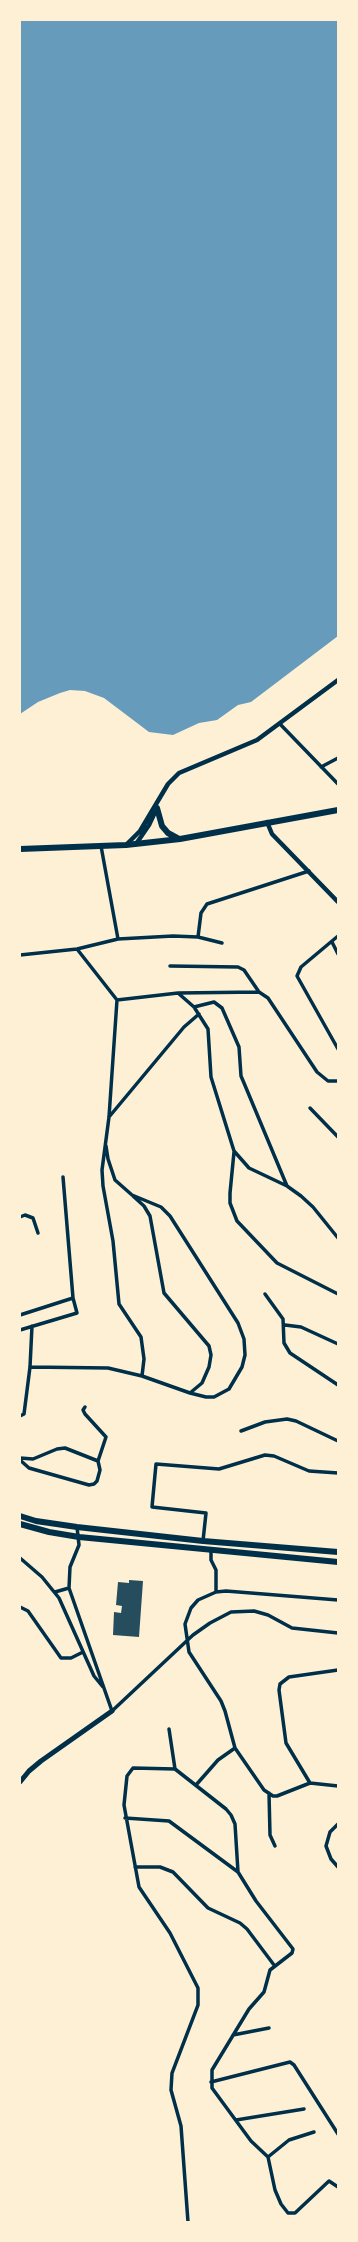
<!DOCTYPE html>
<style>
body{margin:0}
#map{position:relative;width:358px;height:2242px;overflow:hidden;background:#fdf0d5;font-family:"DejaVu Sans",sans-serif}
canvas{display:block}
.frame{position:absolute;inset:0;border:21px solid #fdf0d5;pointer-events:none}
</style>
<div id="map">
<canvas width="358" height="2242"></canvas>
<div class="frame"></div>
</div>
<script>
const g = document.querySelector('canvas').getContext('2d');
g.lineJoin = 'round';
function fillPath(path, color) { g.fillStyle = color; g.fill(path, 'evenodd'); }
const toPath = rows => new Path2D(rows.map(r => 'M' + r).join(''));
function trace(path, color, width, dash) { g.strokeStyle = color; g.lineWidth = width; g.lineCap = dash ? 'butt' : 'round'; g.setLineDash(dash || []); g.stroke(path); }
fillPath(toPath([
 [20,20,338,20,338,636,251,702,238,705,217,720,199,723,173,735,149,732,104,698,85,691,70,690,60,693,38,702,20,714]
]), '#669bbc');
fillPath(toPath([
 [129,1580,143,1581,139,1637,113,1635,114,1612,121,1613,122,1606,116,1605,118,1582,129,1583]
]), '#264d5e');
trace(toPath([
 [280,724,338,784],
 [321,767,338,758],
 [338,936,301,967,297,976,338,1049],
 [198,937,201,913,207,904,309,871],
 [118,939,173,936,198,937,222,943],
 [332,942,338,954],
 [20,955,77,949,118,939,101,846],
 [170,966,238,967,244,970,259,992],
 [178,993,259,992,268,998,317,1072,328,1081,338,1081],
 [117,1000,178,993,194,1007,208,1029,211,1077,234,1151,249,1168,287,1186,301,1196,313,1207,338,1238],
 [194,1007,214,1002,222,1008,239,1047,241,1076,244,1083,287,1186],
 [310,1108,338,1137],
 [109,1117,184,1027,199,1014],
 [106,1146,108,1159,115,1180,132,1195,161,1207,170,1216,238,1323,244,1339,245,1355,242,1367,229,1389,214,1397,206,1397,190,1393,142,1376],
 [234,1152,230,1193,230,1203,237,1221,277,1263,338,1294],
 [63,1177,73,1298],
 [133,1196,144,1206,150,1216,164,1293,209,1346,211,1355,209,1367,202,1383,190,1393],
 [20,1217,25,1215,33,1218,38,1233],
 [265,1294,283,1319,284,1343,290,1353,338,1385],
 [20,1315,73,1298,77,1313,20,1330],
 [285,1325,301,1327,338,1344],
 [30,1367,108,1368,142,1376,144,1359,141,1337,119,1304,113,1241,103,1186,102,1170,109,1117,117,1000,77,949],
 [20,1416,24,1414,30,1367,32,1326],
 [241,1431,265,1422,287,1419,296,1421,338,1441],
 [20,1458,33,1459,57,1449,65,1448,98,1461],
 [20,1460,29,1468,89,1485,94,1484,97,1481,100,1470,98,1461,106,1437,85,1414,83,1410,85,1407],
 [77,1527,79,1545,70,1567,69,1588,112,1711,193,1635,210,1623,231,1612,254,1611,268,1615,292,1628,338,1633],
 [203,1541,206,1513,152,1507,156,1464,219,1469,265,1455,274,1456,309,1471,338,1473],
 [211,1550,211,1560,216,1570,216,1592],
 [20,1558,42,1577,59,1598,94,1676,103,1687],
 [55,1592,69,1588],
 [338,1600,226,1591,216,1592,198,1600,191,1608,185,1624,189,1652,221,1701,225,1711,235,1748,264,1790,273,1796,277,1796,310,1783,338,1786],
 [20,1607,28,1611,61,1658,71,1658,83,1652],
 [169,1729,175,1769,133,1768,127,1776,124,1805,139,1887,170,1933,198,1988,198,2005,172,2073,171,2090,181,2126,188,2222],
 [175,1769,226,1809,231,1815,235,1824,238,1872,256,1901,293,1949,292,1953,270,1970,264,1992,249,2009,212,2070,212,2088,251,2141,268,2157,275,2190,281,2204,288,2213,295,2213,329,2181,338,2187],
 [310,1783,286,1743,279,1690,280,1684,289,1677,338,1670],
 [196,1785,218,1760,235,1748],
 [269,1793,270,1835,275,1846],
 [125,1818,169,1821,238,1872],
 [338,1824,330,1832,326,1846,331,1859,338,1867],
 [135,1867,160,1867,173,1872,208,1908,240,1923,247,1929,274,1965],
 [233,2035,269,2028],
 [211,2082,290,2062,294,2065,338,2134],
 [236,2120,304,2109],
 [268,2157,289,2140,314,2132]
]), '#003049', 3.5);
trace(toPath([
 [267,822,272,834,338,902],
 [136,844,149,825,157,808],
 [126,845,140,831,168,784,179,773,257,740,338,680]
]), '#003049', 4.5);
trace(toPath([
 [20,1782,29,1771,41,1761,112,1711]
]), '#003049', 5);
trace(toPath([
 [157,808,162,826,168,833,179,839],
 [20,849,126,845,180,839,338,810],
 [20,1516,36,1521,77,1527,203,1541,338,1552],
 [20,1524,49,1532,79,1537,338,1562]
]), '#003049', 6);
</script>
